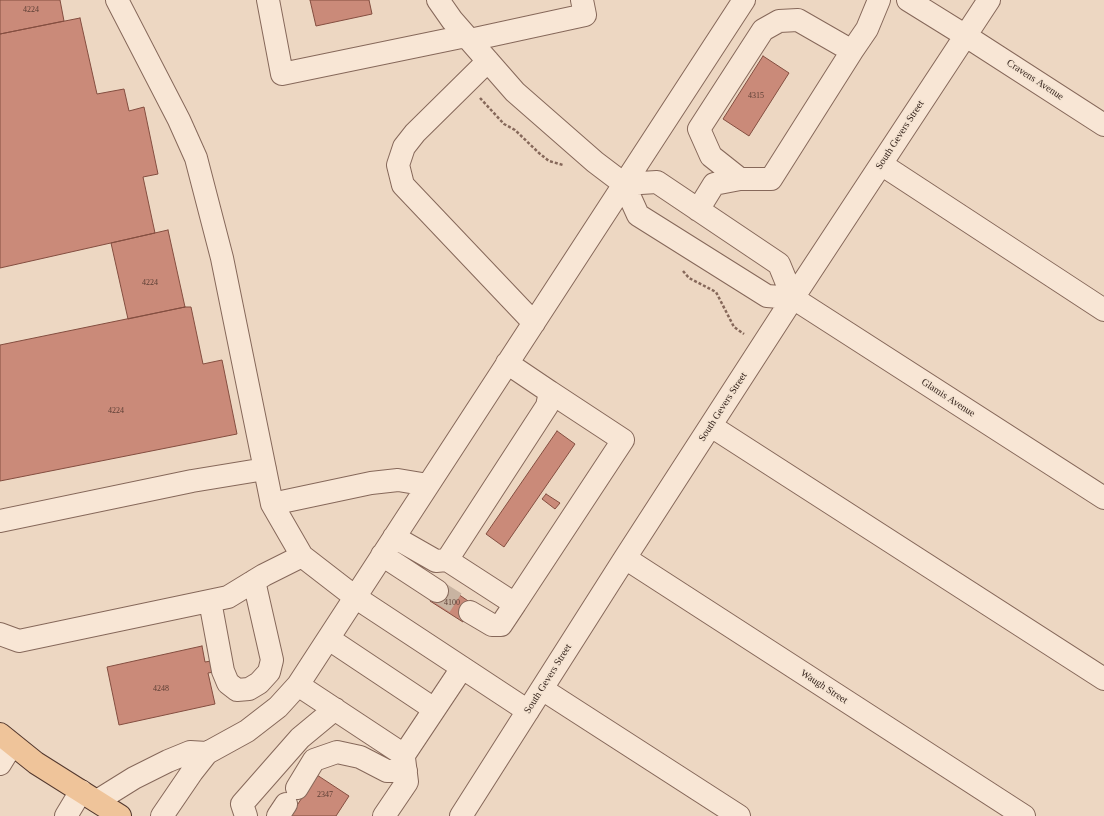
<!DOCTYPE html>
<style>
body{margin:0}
canvas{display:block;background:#edd7c2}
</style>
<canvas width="1104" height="816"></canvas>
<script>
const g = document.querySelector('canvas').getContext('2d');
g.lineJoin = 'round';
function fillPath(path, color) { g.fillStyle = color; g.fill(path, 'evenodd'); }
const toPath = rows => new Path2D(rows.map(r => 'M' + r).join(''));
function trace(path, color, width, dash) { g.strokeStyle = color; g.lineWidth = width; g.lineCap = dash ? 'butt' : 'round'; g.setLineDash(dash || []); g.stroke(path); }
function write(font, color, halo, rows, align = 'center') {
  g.font = font + ' Georgia,serif'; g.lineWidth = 3; g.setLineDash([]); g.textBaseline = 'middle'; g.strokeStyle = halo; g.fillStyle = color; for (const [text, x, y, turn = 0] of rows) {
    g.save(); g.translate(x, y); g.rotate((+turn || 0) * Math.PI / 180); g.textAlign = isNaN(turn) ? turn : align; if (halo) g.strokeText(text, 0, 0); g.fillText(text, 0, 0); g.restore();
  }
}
const building = toPath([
 [0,0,60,0,64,21,0,34,0,0],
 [310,0,369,0,372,14,316,26,310,0],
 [80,18,97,94,124,89,129,111,144,107,158,174,143,177,155,233,0,268,0,34,80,18],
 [763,56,789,73,749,136,723,119,763,56],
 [168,230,185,307,128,319,111,243,168,230],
 [185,307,191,307,203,364,222,360,237,434,0,481,0,345,185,307],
 [557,431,575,444,504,547,486,534,557,431],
 [546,494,560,503,555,509,542,499,546,494],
 [442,583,474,605,463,622,430,601,442,583],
 [202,646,205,662,211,661,214,672,208,673,215,704,119,725,107,667,202,646],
 [317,775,349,796,336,816,290,816,317,775]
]);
fillPath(building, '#ca8a79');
trace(building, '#844e40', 1);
trace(toPath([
 [437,591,470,612]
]), '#c8b3a1', 22, [22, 11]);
const minor = toPath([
 [117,0,179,120,196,158,222,258,272,504,302,556,355,597,528,711],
 [268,0,282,74,466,36],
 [438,0,452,20,515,92,595,162,624,184,638,215,767,296,793,298,1104,498],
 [908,0,966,36,1104,125],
 [470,40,585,15,582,0],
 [488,61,415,133,404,147,398,165,403,185,534,323],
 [881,164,1104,310],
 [740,179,711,156,699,129,763,30,779,21,798,20,852,51],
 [624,184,657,182,779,264,793,298],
 [698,210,714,184,740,179,771,179,852,51,867,29,879,0],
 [711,426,1104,679],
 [272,504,371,483,398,480,428,485],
 [0,521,192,481,265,469],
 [394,537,436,561,447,560,547,406,550,392,507,363],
 [382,555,437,591],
 [625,558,1024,816],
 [447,560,515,604,623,440,550,392],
 [210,601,223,671,228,683,237,690,249,689,259,683,269,672,272,660,254,581],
 [470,612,492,625,501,625,515,604],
 [0,634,19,641,228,597,264,575,302,556],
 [329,639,434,709],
 [298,685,404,755,462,668],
 [542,689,739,816],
 [0,764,8,751],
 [297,788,314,760,337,752,360,757,387,771,406,771],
 [97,801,134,778,168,761,190,752,207,753],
 [66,816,81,791],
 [162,816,192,772,207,753,247,731,278,707,298,685,744,0],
 [246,816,242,804,300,738,335,709],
 [278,816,286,804],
 [384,816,407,782,404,758],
 [461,816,625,558,793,298,989,0]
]);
const major = toPath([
 [0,734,36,763,120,816]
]);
trace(minor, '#86685a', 24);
trace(major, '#53382e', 24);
trace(toPath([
 [480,98,504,124,515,130,539,153,549,161,563,165],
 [683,271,689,278,716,292,734,327,744,334]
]), '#86685a', 2.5, [3, 2]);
trace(minor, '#f8e6d5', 22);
trace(major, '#efc49a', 22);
write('8px', '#5b3e34', null, [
 ["4224",31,10],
 ["4315",756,96],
 ["4224",150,283],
 ["4224",116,411],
 ["4100",452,603],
 ["4248",161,689],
 ["2347",325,795]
]);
write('10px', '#36241d', '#f4e3d1', [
 ["Cravens Avenue",1035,80,33],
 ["South Gevers Street",900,135,-57],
 ["Glamis Avenue",948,398,33],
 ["South Gevers Street",723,407,-57],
 ["South Gevers Street",548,679,-58],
 ["Waugh Street",824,687,33]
]);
</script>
